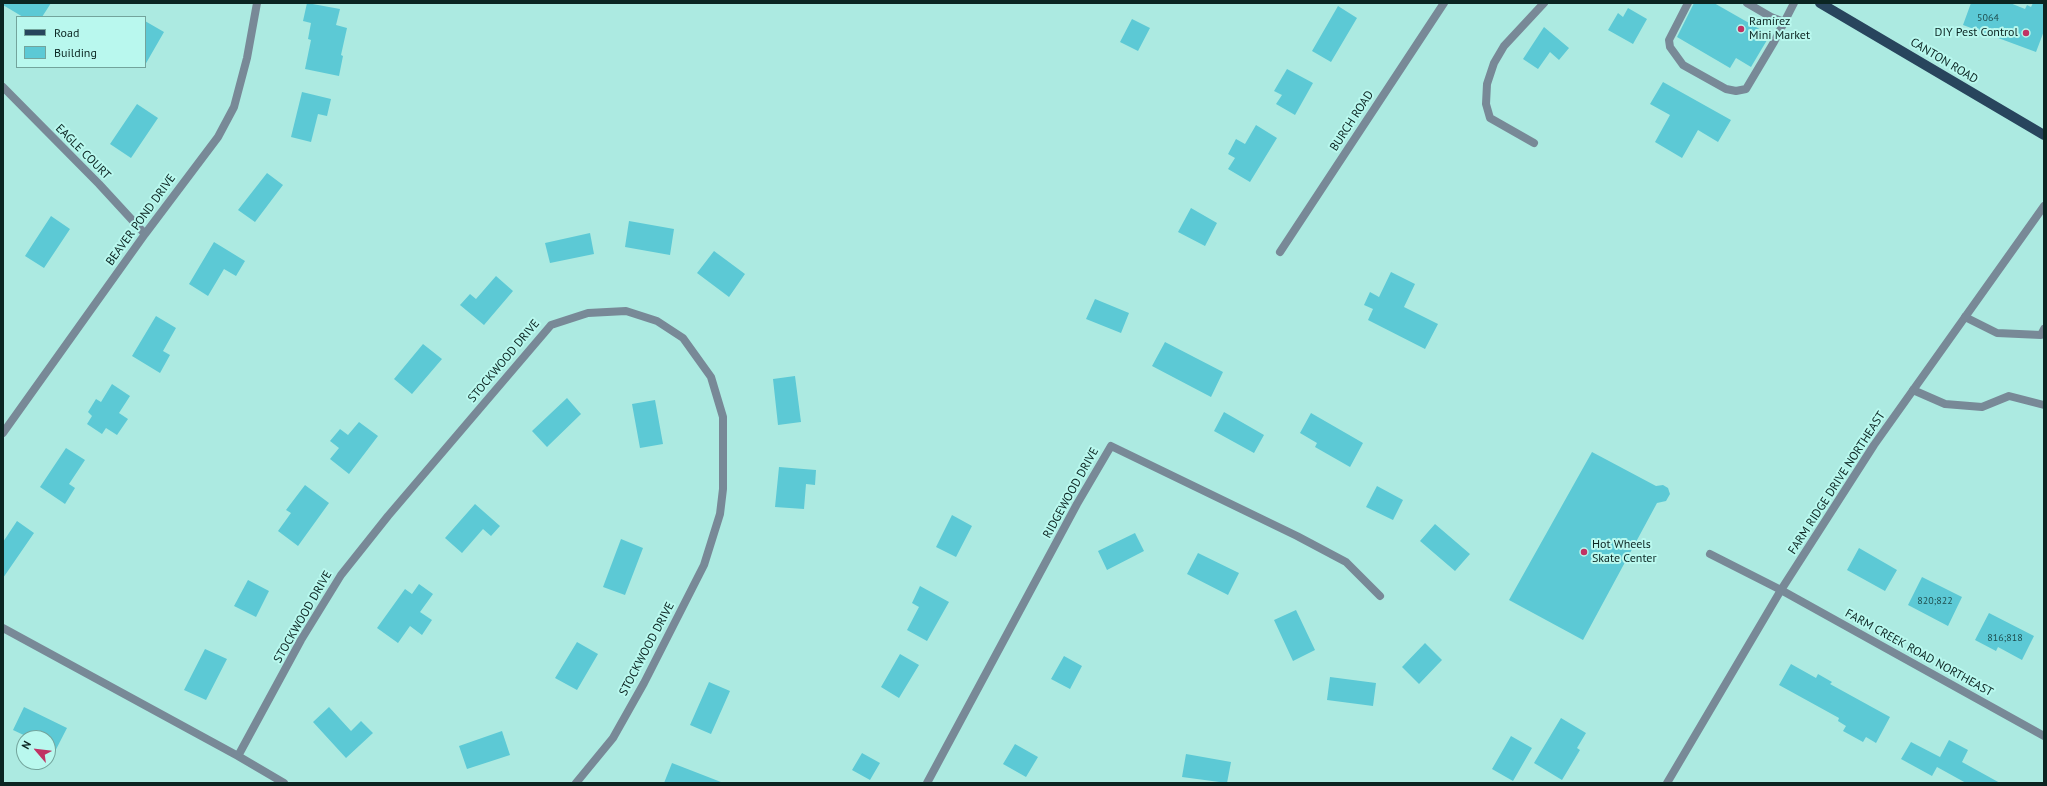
<!DOCTYPE html>
<meta charset="utf-8">
<style>
body{margin:0}
#map{position:relative;width:2047px;height:786px;overflow:hidden;background:#aceae1;font-family:"PT Sans",sans-serif}
canvas{display:block}
.frame{position:absolute;inset:0;border:4px solid #0b2522;pointer-events:none}
.legend{position:absolute;left:16px;top:16px;width:130px;height:52px;box-sizing:border-box;background:#b9f8ee;border:1px solid #73a49c;margin:0;padding:5px 7px;list-style:none;font-size:12px;color:#0b2522}
.legend li{display:flex;align-items:center;gap:8px;height:20px}
.legend b{width:20px;border:1px solid #73a49c}
.north{position:absolute;left:16px;top:730px;width:40px;height:40px;box-sizing:border-box;background:#b9f8ee;border:1px solid #73a49c;border-radius:50%;rotate:298deg;font-size:11px;font-weight:700;line-height:16px;text-align:center;color:#0b2522}
.north::after{content:'';display:block;margin:auto;width:14px;height:18px;background:#c03364;clip-path:polygon(50% 0,100% 100%,50% 72%,0 100%)}
</style>
<div id="map">
<canvas width="2047" height="786"></canvas>
<div class="frame"></div>
<ul class="legend">
<li><b style="height:5px;background:#28455d"></b>Road</li>
<li><b style="height:11px;background:#5cc9d5"></b>Building</li>
</ul>
<div class="north">N</div>
</div>
<script>
const g = document.querySelector('canvas').getContext('2d');
g.lineJoin = 'round';
function fillPath(path, color) { g.fillStyle = color; g.fill(path, 'evenodd'); }
const toPath = rows => new Path2D(rows.map(r => 'M' + r).join(''));
function trace(path, color, width, dash) { g.strokeStyle = color; g.lineWidth = width; g.lineCap = dash ? 'butt' : 'round'; g.setLineDash(dash || []); g.stroke(path); }
function write(font, color, halo, rows, align = 'center') {
  g.font = font + ' "PT Sans",sans-serif'; g.lineWidth = 4; g.setLineDash([]); g.textBaseline = 'middle'; g.strokeStyle = halo; g.fillStyle = color; for (const [text, x, y, turn = 0] of rows) {
    g.save(); g.translate(x, y); g.rotate((+turn || 0) * Math.PI / 180); g.textAlign = isNaN(turn) ? turn : align; if (halo) g.strokeText(text, 0, 0); g.fillText(text, 0, 0); g.restore();
  }
}
fillPath(toPath([
 [3,3,51,3,42,17,23,17,3,5],
 [307,3,340,9,336,25,347,28,341,55,343,56,339,76,305,69,311,40,308,39,311,23,303,21],
 [1694,3,1714,3,1770,35,1751,67,1736,58,1730,68,1677,37],
 [1971,3,2010,3,2025,9,2027,5,2031,7,2033,3,2044,3,2044,31,2036,52,1963,25],
 [1338,6,1357,18,1331,62,1312,51],
 [1628,8,1647,19,1633,44,1608,30,1618,13,1623,17],
 [1132,19,1150,28,1138,51,1120,42],
 [145,21,164,32,145,65],
 [1544,27,1569,48,1559,60,1550,52,1538,69,1523,59],
 [1287,69,1313,83,1295,115,1276,104,1282,95,1274,91],
 [1663,82,1731,120,1718,142,1698,130,1682,158,1655,142,1670,115,1650,104],
 [302,92,331,99,327,116,318,114,311,142,291,137],
 [137,104,158,118,131,158,110,144],
 [1256,125,1277,138,1250,182,1228,169,1235,158,1228,154,1236,139,1245,144],
 [267,173,283,185,255,222,238,210],
 [1191,208,1217,223,1205,246,1178,232],
 [51,216,70,229,44,268,25,256],
 [629,221,674,229,670,255,625,247],
 [590,233,594,254,550,263,545,243],
 [214,242,245,261,236,276,224,269,208,296,189,284],
 [714,251,745,274,729,297,697,273],
 [1391,272,1415,284,1404,307,1438,324,1425,349,1368,320,1373,309,1364,305,1370,292,1379,297],
 [496,276,513,291,484,325,460,305,470,294,476,299],
 [1095,299,1129,313,1121,333,1086,319],
 [156,316,176,328,163,351,170,355,160,373,132,356],
 [1165,342,1223,372,1211,397,1152,366],
 [423,344,442,359,412,394,394,379],
 [795,376,801,422,778,425,773,379],
 [112,384,130,396,119,413,128,419,117,435,106,428,102,434,87,424,92,416,88,412,96,399,101,402],
 [567,398,581,414,547,447,532,431],
 [655,400,663,444,640,448,632,404],
 [1224,412,1264,435,1254,453,1214,431],
 [1311,413,1363,443,1350,467,1315,447,1317,443,1300,433],
 [359,422,378,436,349,474,330,459,339,448,330,441,340,429,348,435],
 [66,448,85,460,69,484,75,488,65,504,40,487],
 [1592,452,1656,486,1663,485,1668,488,1670,494,1666,501,1657,503,1583,640,1509,600],
 [779,467,816,470,815,485,806,484,804,509,775,507],
 [305,485,329,503,298,546,278,531,291,513,286,510],
 [1377,486,1403,500,1393,520,1366,507],
 [475,504,500,526,491,536,483,529,462,553,445,538],
 [952,515,972,526,956,557,936,547],
 [17,521,34,533,3,578,3,542],
 [1435,524,1470,554,1455,571,1420,541],
 [1135,533,1144,551,1107,570,1098,551],
 [621,539,643,548,625,595,603,587],
 [1859,548,1897,570,1885,591,1847,570],
 [1198,553,1239,573,1228,595,1187,574],
 [1922,577,1962,597,1948,626,1908,605],
 [248,580,269,591,256,617,234,606],
 [419,584,433,594,420,612,432,620,422,635,410,626,398,643,377,628,405,589,412,594],
 [920,586,949,602,927,641,907,630,919,607,912,603],
 [1296,610,1315,650,1293,661,1274,620],
 [1989,613,2034,636,2022,660,1998,647,1996,651,1975,640],
 [577,642,598,654,577,690,555,678],
 [1425,643,1442,660,1419,684,1402,667],
 [205,649,227,659,206,700,184,690],
 [900,654,919,665,899,698,881,687],
 [1064,656,1082,666,1070,689,1051,679],
 [1791,664,1816,678,1818,674,1832,682,1830,684,1890,717,1876,743,1866,737,1863,742,1843,731,1846,726,1838,721,1839,718,1779,685],
 [1330,677,1376,683,1373,706,1327,700],
 [709,682,730,691,711,734,690,725],
 [24,707,67,728,48,765,48,738,30,738,13,730],
 [329,707,351,731,361,721,373,733,346,758,313,722],
 [1561,718,1586,733,1577,748,1580,750,1562,780,1534,763],
 [502,731,510,755,467,769,459,746],
 [1511,736,1532,748,1513,781,1492,769],
 [1949,740,1968,750,1962,762,2000,783,1966,783,1937,767,1932,776,1901,759,1911,742,1940,757],
 [1015,744,1038,757,1026,777,1003,764],
 [862,753,880,763,870,780,852,770],
 [1186,754,1231,762,1227,783,1182,777],
 [672,763,721,782,721,783,664,783]
]), '#5cc9d5');
trace(toPath([
 [1688,3,1669,40,1670,47,1683,65,1726,89,1736,91,1746,89,1774,42,1794,3],
 [1747,3,1771,17,1784,22],
 [1534,143,1490,118,1486,104,1487,84,1494,63,1504,46,1544,3],
 [1965,317,1997,333,2041,335,2044,329],
 [1913,390,1945,404,1982,407,2009,396,2044,405],
 [1710,554,1781,590]
]), '#788997', 8);
trace(toPath([
 [3,87,99,184,145,234],
 [1280,252,1444,3],
 [3,433,145,234,218,137,234,107,247,58,257,3],
 [1781,590,2044,736],
 [3,628,238,756,284,783],
 [238,756,301,640,341,575,388,516,551,325,588,313,626,311,657,321,683,338,711,377,723,417,723,489,720,514,704,565,644,683,613,738,576,783],
 [927,783,1077,504,1111,446,1297,536,1346,562,1380,596],
 [1667,783,1781,590,1874,445,2044,206]
]), '#788997', 8);
trace(toPath([
 [1820,3,2044,135]
]), '#28455d', 10);
for (const [x, y, r, color] of [
 [1741,29,4,"#c03364"],
 [2026,33,4,"#c03364"],
 [1584,552,4,"#c03364"]
]) { const dot = new Path2D(); dot.arc(x, y, r, 0, 2 * Math.PI); g.fillStyle = color; g.fill(dot); trace(dot, '#b9f8ee', 1.5); }
write('10px', '#1f4e4f', null, [
 ["5064",1988,18],
 ["820;822",1935,601],
 ["816;818",2005,638]
]);
write('12px', '#0b2522', '#b9f8ee', [
 ["Ramírez",1749,22],
 ["Mini Market",1749,36],
 ["DIY Pest Control",2018,33,"right"],
 ["Hot Wheels",1592,545],
 ["Skate Center",1592,559]
], 'left');
write('12px', '#0b2522', '#b9f8ee', [
 ["CANTON ROAD",1944,61,31],
 ["BURCH ROAD",1352,121,-57],
 ["EAGLE COURT",83,152,45],
 ["BEAVER POND DRIVE",141,220,-54],
 ["STOCKWOOD DRIVE",504,361,-50],
 ["FARM RIDGE DRIVE NORTHEAST",1837,483,-57],
 ["RIDGEWOOD DRIVE",1071,493,-61],
 ["STOCKWOOD DRIVE",303,617,-60],
 ["STOCKWOOD DRIVE",647,649,-62],
 ["FARM CREEK ROAD NORTHEAST",1919,653,29]
]);
</script>
